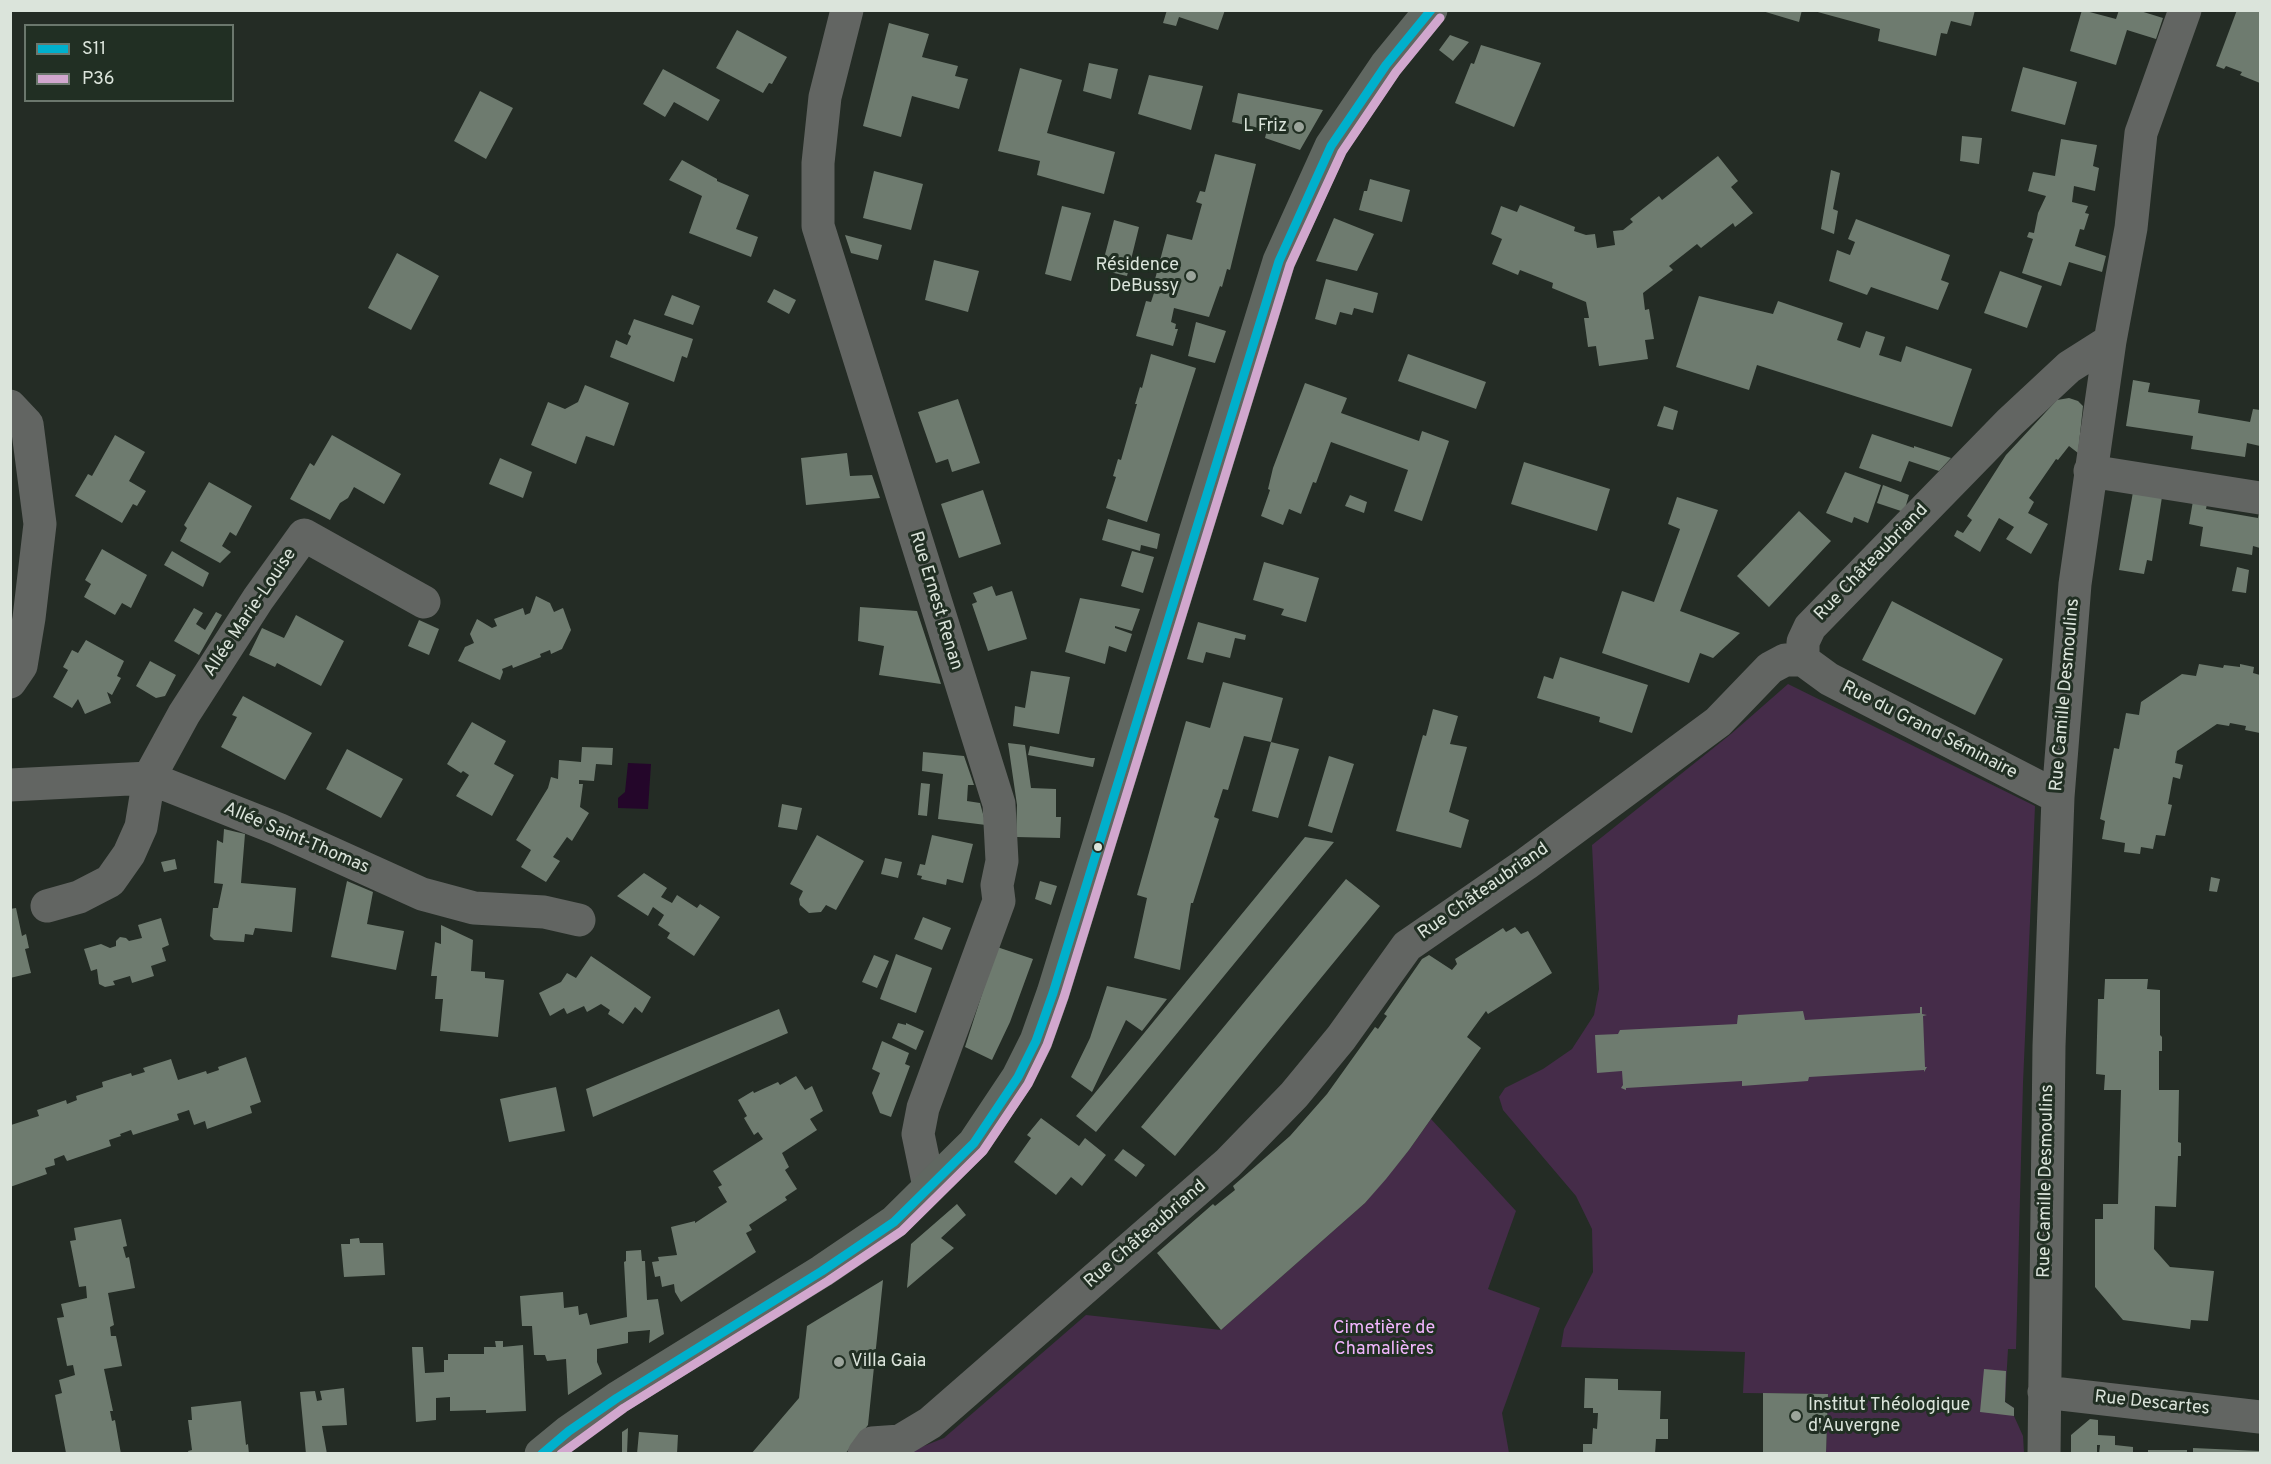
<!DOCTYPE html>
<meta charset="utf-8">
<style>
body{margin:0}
#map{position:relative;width:2271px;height:1464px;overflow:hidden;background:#242c25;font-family:Overpass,sans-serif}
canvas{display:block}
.frame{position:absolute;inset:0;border:12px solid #dbe4db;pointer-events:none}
.legend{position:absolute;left:24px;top:24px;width:210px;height:78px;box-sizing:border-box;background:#212f23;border:2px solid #6b776d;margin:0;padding:8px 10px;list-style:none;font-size:18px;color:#dbe4db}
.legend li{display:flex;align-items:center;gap:12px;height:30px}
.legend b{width:30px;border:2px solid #6b776d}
</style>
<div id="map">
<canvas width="2271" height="1464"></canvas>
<div class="frame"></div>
<ul class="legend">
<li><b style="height:8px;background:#00b0cc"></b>S11</li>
<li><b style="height:8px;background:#d1a7ce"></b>P36</li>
</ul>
</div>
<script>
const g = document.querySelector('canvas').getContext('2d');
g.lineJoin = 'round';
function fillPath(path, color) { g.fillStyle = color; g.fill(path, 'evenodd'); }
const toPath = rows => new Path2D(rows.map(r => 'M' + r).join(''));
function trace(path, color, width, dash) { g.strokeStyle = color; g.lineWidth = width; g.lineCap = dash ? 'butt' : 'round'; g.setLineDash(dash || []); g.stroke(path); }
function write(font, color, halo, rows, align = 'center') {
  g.font = font + ' Overpass,sans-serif'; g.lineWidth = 6; g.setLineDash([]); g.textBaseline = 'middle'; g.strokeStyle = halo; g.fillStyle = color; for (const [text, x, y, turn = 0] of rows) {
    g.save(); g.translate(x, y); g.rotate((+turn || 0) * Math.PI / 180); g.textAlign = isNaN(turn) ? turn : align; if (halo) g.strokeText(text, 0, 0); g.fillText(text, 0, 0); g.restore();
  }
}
fillPath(toPath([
 [1788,684,2035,806,2023,1083,2016,1349,2008,1349,2005,1402,2014,1408,2014,1416,2023,1436,2024,1453,1826,1453,1828,1394,1743,1393,1745,1352,1561,1347,1564,1329,1593,1272,1592,1229,1576,1196,1503,1110,1499,1097,1505,1088,1543,1069,1572,1049,1594,1015,1599,989,1592,845,1731,734],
 [1431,1119,1516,1211,1488,1289,1540,1308,1502,1413,1509,1453,904,1454,944,1438,1086,1315,1221,1330,1365,1203,1409,1150]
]), '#452c49');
fillPath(toPath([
 [628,763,651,764,648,809,618,808,618,798,625,792]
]), '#24062a');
fillPath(toPath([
 [1167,10,1225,10,1218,30,1179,17,1176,26,1163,23],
 [1759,10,1802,10,1799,22],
 [1975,10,1971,26,1951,21,1947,34,1941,33,1936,56,1878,41,1880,29,1814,11],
 [2082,10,2116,19,2119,10,2137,10,2163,18,2156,39,2127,30,2116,65,2070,51],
 [2237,10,2260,10,2260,83,2240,75,2242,72,2226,66,2224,69,2216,66],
 [889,23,929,34,922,57,958,66,955,76,968,79,959,109,912,96,901,137,863,126],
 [737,30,787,57,772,84,769,83,763,93,716,68],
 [1450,35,1469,42,1453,61,1439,50],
 [1481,45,1541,63,1514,127,1455,103,1471,63,1474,64],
 [1089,63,1118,69,1111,99,1083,91],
 [2023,67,2077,82,2065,125,2011,111],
 [1020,68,1062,80,1047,133,1115,152,1104,194,1037,175,1040,161,998,151],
 [663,69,720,100,708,121,674,102,665,117,643,104],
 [1149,75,1203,86,1191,130,1138,114],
 [480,91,513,108,486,159,454,141],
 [1238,93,1323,110,1300,150,1265,138,1267,130,1232,122],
 [1962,136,1982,138,1979,164,1960,161],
 [2061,139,2097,145,2093,166,2099,168,2095,191,2074,186,2072,202,2088,206,2085,213,2089,214,2084,230,2080,229,2075,246,2106,256,2102,272,2069,262,2061,286,2022,273,2033,239,2027,237,2029,232,2034,233,2038,213,2046,196,2028,191,2033,172,2055,176],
 [1215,154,1256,164,1230,270,1227,269,1222,287,1220,286,1209,317,1174,308,1171,322,1176,324,1175,329,1178,329,1173,346,1136,336,1146,301,1151,302,1157,284,1154,283,1167,234,1192,240,1202,204,1196,202,1200,191,1205,192],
 [1718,156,1738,181,1731,187,1753,213,1735,227,1733,223,1701,248,1697,244,1669,266,1673,270,1643,293,1645,310,1649,309,1654,339,1645,340,1648,359,1599,366,1596,346,1588,347,1584,318,1589,318,1586,302,1552,288,1553,283,1520,270,1518,275,1492,264,1502,239,1491,234,1501,206,1517,212,1520,205,1575,227,1574,231,1586,235,1595,234,1597,248,1615,245,1613,231,1623,230,1633,222,1630,219,1659,196,1662,200],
 [682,160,717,179,717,181,749,195,736,229,758,237,751,257,689,233,702,196,669,180],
 [1831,170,1840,173,1833,209,1838,211,1834,234,1821,229],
 [874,171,923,184,911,230,863,218],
 [1370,179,1410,190,1402,222,1359,210,1364,191,1367,191],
 [1062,206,1091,213,1071,281,1045,274],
 [1334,218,1374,234,1357,271,1316,261],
 [1856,219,1950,255,1941,280,1949,283,1938,310,1871,287,1867,295,1829,281,1837,250,1850,255,1855,242,1848,239],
 [1114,220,1139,227,1127,276,1101,270],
 [845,235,882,245,878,260,851,253],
 [397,253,439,276,411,330,368,308],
 [934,260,979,271,968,312,925,300],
 [2000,271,2042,286,2027,328,1984,313],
 [1326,279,1378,293,1373,313,1354,308,1352,315,1340,312,1336,325,1315,319],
 [774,289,796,300,789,314,767,302],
 [672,295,700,306,693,325,664,315],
 [1699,296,1773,314,1778,301,1843,323,1837,340,1860,348,1866,331,1885,337,1879,355,1901,362,1906,346,1972,369,1952,427,1757,365,1749,390,1676,367],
 [634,319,693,339,687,358,682,356,674,382,610,357,616,340,627,345,631,336,628,334],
 [1196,322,1226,331,1215,363,1188,356],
 [1151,354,1196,368,1147,522,1106,508,1116,477,1113,476,1118,459,1121,460,1137,404,1135,404,1140,387,1142,388],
 [1408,354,1486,382,1476,409,1398,381],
 [2133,380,2150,383,2148,392,2200,400,2198,413,2250,422,2253,409,2260,410,2260,446,2247,443,2245,457,2191,449,2193,436,2126,426],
 [1305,383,1347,398,1341,413,1419,441,1422,431,1449,441,1422,521,1394,511,1408,470,1331,442,1316,483,1313,482,1301,514,1289,509,1283,525,1261,516,1270,490,1268,489,1273,468],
 [585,385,629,403,614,446,586,436,576,464,531,445,548,402,565,409,578,402],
 [2069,398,2078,401,2083,406,2078,453,2069,446,2058,460,2056,459,2029,498,2034,502,2028,513,2048,524,2031,554,2006,539,2014,527,1999,518,1980,552,1954,536,1957,530,1963,533,1972,520,1967,516,2006,455,2057,400],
 [958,399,980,463,952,472,948,459,936,463,918,412],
 [1664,406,1678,411,1673,430,1657,426],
 [1872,434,1914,448,1914,446,1951,458,1939,471,1909,461,1901,482,1859,468],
 [115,435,145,452,129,481,146,491,137,506,133,504,122,523,75,496,88,474,92,476],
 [332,435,401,474,384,504,354,487,348,498,340,503,330,520,290,499,310,463,314,466],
 [847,453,850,476,872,475,880,498,806,505,801,458],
 [500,458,532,472,523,498,489,484],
 [1524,462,1610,489,1597,531,1511,504],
 [1845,472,1881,485,1868,523,1854,517,1852,523,1826,513],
 [209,482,252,506,236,536,230,532,222,546,231,552,220,563,180,541,187,528,184,525],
 [1883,485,1909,495,1904,512,1877,503],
 [983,490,1001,544,959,558,941,504],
 [2133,492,2162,497,2152,561,2147,560,2144,574,2119,570],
 [1350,495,1367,502,1364,513,1345,506],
 [1677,497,1718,510,1680,611,1740,633,1713,658,1700,653,1689,683,1602,653,1622,591,1654,602,1680,529,1668,524],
 [2193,501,2207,504,2206,509,2258,518,2259,512,2260,512,2260,548,2253,546,2252,555,2200,546,2203,527,2189,524],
 [1799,511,1831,541,1769,607,1737,576],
 [1108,519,1160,534,1157,549,1141,545,1140,551,1102,540],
 [102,549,147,575,131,608,122,603,115,615,84,597,91,584,85,580],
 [172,551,209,573,203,587,164,565],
 [1132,551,1154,557,1143,593,1121,586],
 [1264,562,1319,578,1306,622,1281,615,1284,609,1253,600],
 [2237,567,2249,570,2246,593,2232,591],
 [992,586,996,596,1012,591,1027,639,988,651,972,604,977,602,973,593],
 [536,596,550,603,554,612,563,608,571,630,562,649,551,654,550,650,540,654,541,657,513,668,512,665,502,669,503,672,500,680,458,661,465,647,474,643,470,634,477,619,492,628,497,626,494,619,523,608,525,615,530,613],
 [1080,598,1140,609,1132,631,1115,626,1115,628,1132,634,1126,652,1109,646,1105,664,1065,652],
 [1892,601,2003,659,1975,715,1862,660],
 [860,607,917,611,941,684,879,675,884,646,858,641],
 [194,608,203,613,196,624,205,630,216,612,222,615,199,655,174,641],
 [296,615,344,641,321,686,277,663,275,667,249,655,262,628,284,638],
 [419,620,439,629,429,655,408,646],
 [1198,622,1246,635,1245,640,1235,638,1230,658,1206,652,1203,663,1187,659],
 [86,640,124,661,117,676,121,678,112,695,107,692,111,703,85,714,78,699,72,708,53,697,68,670,63,667,72,650,78,653],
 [1560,657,1648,685,1632,733,1599,722,1600,717,1537,698,1544,676,1553,679],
 [150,661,176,675,165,696,156,698,136,686],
 [2199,664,2223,668,2224,665,2240,667,2240,664,2254,667,2253,673,2260,675,2260,733,2245,730,2246,726,2230,723,2229,726,2217,724,2177,751,2175,763,2183,765,2180,779,2173,777,2168,804,2172,805,2165,836,2156,835,2153,849,2141,847,2140,854,2124,852,2125,843,2102,839,2105,821,2100,819,2114,748,2119,749,2126,713,2139,715,2141,702,2182,674,2196,676],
 [1031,671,1070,677,1059,734,1013,726,1015,706,1025,708],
 [1223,682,1283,698,1271,742,1244,736,1228,790,1223,789,1214,817,1219,819,1193,903,1191,903,1180,970,1134,958,1147,898,1137,895,1186,721,1210,728],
 [243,696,312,733,285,780,221,747,237,717,232,715],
 [1433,709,1458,716,1450,744,1467,747,1449,812,1469,820,1461,848,1396,831,1423,735,1426,736],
 [472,722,506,741,494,764,514,775,492,816,456,796,469,775,463,771,461,773,447,764],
 [1271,742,1299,749,1278,818,1252,811],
 [1008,743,1025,745,1031,788,1056,789,1056,817,1061,817,1060,838,1016,837,1017,805],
 [1030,746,1091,758,1095,758,1093,767,1028,755],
 [582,747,613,748,612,765,596,764,594,781,579,780,579,784,583,784,580,807,589,813,572,841,567,837,553,857,560,861,546,882,521,867,531,850,516,840,548,788,551,777,558,779,559,760,581,762],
 [347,749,403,779,381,818,326,789],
 [923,752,964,756,974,785,968,785,967,801,980,803,986,825,938,819,943,774,922,771],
 [1329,756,1354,764,1332,833,1308,826],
 [921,783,930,784,927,816,918,815],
 [782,804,802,808,797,830,778,827],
 [224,829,245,834,241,883,296,888,292,932,255,928,253,935,245,934,244,942,214,940,210,936,213,908,218,908,223,884,214,883,217,840,223,843],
 [817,835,864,861,836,910,826,905,821,912,809,913,800,905,799,899,803,891,790,884],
 [932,835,973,844,963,883,947,879,946,885,921,879,922,876,917,875,920,864,925,865],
 [1305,837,1334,842,1096,1132,1076,1116],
 [885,858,902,862,898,878,881,874],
 [175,859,177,869,164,872,161,862],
 [644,873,667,888,661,897,672,903,677,895,697,908,700,904,720,917,694,956,667,938,670,933,658,925,664,915,653,907,648,916,617,896],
 [2211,877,2220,879,2217,892,2209,891],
 [1346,879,1380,906,1175,1156,1141,1127],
 [347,881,373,892,367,924,404,931,396,970,331,957],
 [1040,881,1057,886,1051,905,1035,899],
 [16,908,22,936,26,934,29,948,25,949,31,973,10,978,10,909],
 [923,917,951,928,942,950,914,939],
 [161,918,169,945,162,948,166,961,151,966,154,976,132,983,130,976,113,981,115,985,105,987,99,984,97,969,91,971,84,949,101,944,110,948,116,946,116,941,120,937,126,938,129,941,142,938,138,925],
 [441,925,473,940,471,971,485,972,485,978,504,980,498,1037,440,1031,443,999,435,999,437,976,431,976,435,942,441,944],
 [1515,927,1521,934,1528,931,1552,973,1488,1014,1486,1011,1467,1037,1481,1048,1409,1150,1386,1179,1365,1203,1221,1330,1157,1253,1213,1204,1215,1206,1235,1190,1233,1186,1290,1136,1327,1094,1375,1027,1378,1029,1387,1016,1384,1014,1422,959,1429,955,1452,970,1457,964,1455,959,1503,928,1506,932],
 [997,947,1033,959,1010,1022,992,1060,965,1047],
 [896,954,932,968,916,1013,880,999],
 [874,955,889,961,877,988,862,982],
 [591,956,651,997,642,1013,635,1007,623,1024,608,1014,610,1010,601,1004,587,1012,584,1006,567,1014,564,1008,550,1016,539,993,561,982,567,973,576,978],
 [2105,979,2148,979,2147,989,2160,990,2160,1035,2162,1037,2162,1051,2159,1051,2159,1090,2179,1090,2178,1142,2181,1143,2181,1156,2178,1156,2176,1207,2155,1206,2154,1249,2170,1267,2214,1271,2208,1321,2191,1320,2190,1329,2123,1320,2095,1287,2095,1219,2103,1219,2103,1204,2118,1204,2121,1090,2104,1090,2105,1075,2096,1074,2098,999,2104,999],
 [1107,986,1167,999,1142,1031,1126,1020,1092,1092,1071,1077,1090,1038],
 [1920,1007,1922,1007,1922,1014,1927,1015,1923,1016,1925,1067,1927,1067,1924,1072,1924,1070,1809,1077,1808,1081,1742,1086,1742,1081,1626,1088,1626,1090,1621,1088,1623,1085,1622,1071,1597,1073,1595,1035,1618,1034,1620,1030,1737,1024,1738,1015,1803,1011,1805,1020,1920,1013],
 [779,1009,788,1033,593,1117,586,1089],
 [898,1023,906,1025,906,1023,924,1031,916,1050,892,1038],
 [882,1041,909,1053,905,1064,910,1066,891,1117,880,1113,872,1093,880,1073,872,1069],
 [246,1057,261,1102,250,1106,252,1113,207,1129,205,1121,194,1125,189,1110,177,1114,179,1120,133,1135,131,1130,120,1134,121,1136,109,1140,111,1146,67,1161,64,1155,54,1159,55,1165,45,1168,47,1174,10,1187,11,1125,39,1116,37,1110,66,1100,67,1104,77,1100,76,1096,103,1087,102,1082,131,1073,132,1076,145,1072,143,1068,171,1059,178,1080,206,1071,207,1074,219,1070,218,1067],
 [796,1076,805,1090,812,1086,823,1111,810,1119,817,1130,782,1153,789,1167,785,1170,797,1189,785,1197,787,1200,749,1225,752,1230,746,1233,756,1252,681,1302,675,1292,674,1284,662,1287,660,1276,655,1277,652,1262,659,1261,658,1257,677,1255,671,1227,695,1221,695,1223,727,1202,718,1187,722,1185,713,1171,763,1139,758,1132,754,1135,744,1118,747,1116,738,1100,753,1091,754,1093,778,1082,780,1085],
 [556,1087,565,1131,509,1142,500,1099],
 [1041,1118,1079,1146,1085,1138,1106,1155,1082,1186,1071,1177,1056,1195,1014,1162,1031,1138,1027,1135],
 [1123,1149,1145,1165,1136,1177,1114,1160],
 [957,1204,966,1215,941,1238,954,1248,907,1288,911,1244],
 [121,1219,127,1246,123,1247,126,1258,129,1257,135,1288,108,1293,114,1325,110,1327,111,1336,116,1336,122,1366,104,1369,113,1411,110,1411,112,1421,115,1420,121,1454,66,1453,55,1395,62,1393,59,1380,75,1375,73,1365,67,1366,57,1318,64,1317,61,1304,87,1298,86,1286,79,1287,70,1241,76,1240,74,1228],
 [359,1238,360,1243,383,1243,385,1275,344,1277,341,1244,350,1244,350,1239],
 [641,1250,642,1261,645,1261,647,1300,658,1299,664,1334,649,1343,650,1330,628,1332,628,1343,597,1349,597,1362,602,1374,568,1395,566,1359,547,1361,545,1355,534,1355,532,1326,522,1326,520,1296,563,1292,564,1308,578,1306,579,1315,587,1313,590,1325,627,1317,624,1262,626,1261,626,1251],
 [883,1280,868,1425,845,1454,751,1454,799,1398,807,1326],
 [495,1341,503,1341,503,1347,523,1345,526,1411,486,1413,486,1410,450,1411,450,1397,436,1398,436,1420,416,1422,412,1347,423,1347,425,1373,444,1372,444,1360,448,1360,448,1354,484,1354,484,1347,496,1347],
 [1984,1369,2006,1371,2005,1402,2014,1408,2014,1416,1980,1412],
 [1585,1378,1618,1379,1618,1390,1661,1391,1660,1419,1668,1419,1668,1439,1656,1439,1655,1454,1583,1454,1583,1444,1592,1444,1593,1428,1597,1429,1598,1413,1593,1413,1593,1408,1584,1408],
 [344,1388,347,1425,322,1426,327,1454,306,1454,300,1392,315,1391,317,1401,322,1400,320,1391],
 [1763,1393,1828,1394,1826,1454,1763,1454],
 [241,1401,246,1445,248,1444,249,1454,189,1454,188,1451,192,1450,188,1420,192,1420,191,1407],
 [2090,1419,2098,1420,2098,1435,2115,1436,2115,1445,2133,1447,2133,1454,2099,1454,2100,1445,2097,1445,2097,1454,2071,1454,2071,1435],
 [628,1428,627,1454,622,1454,622,1432],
 [639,1432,678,1435,677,1454,637,1454],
 [2193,1448,2260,1451,2260,1454,2193,1454],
 [2148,1450,2187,1450,2187,1454,2148,1454]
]), '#6e7b6f');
trace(toPath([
 [847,10,825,97,818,163,818,226,999,804,1002,861,997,885,999,901,923,1108,918,1134,929,1187],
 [10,406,27,424,40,524,29,618,21,666,10,682],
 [2090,471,2260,498],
 [1803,660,1803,642,1810,627,2010,422,2069,367,2110,341],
 [1803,660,1829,679,2058,797],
 [10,785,149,778,278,829,422,894,474,908,544,912,579,920],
 [47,906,79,897,110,881,129,854,141,827,149,778,184,714,258,599,304,535,424,602],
 [2044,1392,2260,1417],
 [864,1454,872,1443,900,1441,930,1423,1228,1163,1294,1095,1341,1038,1407,946,1526,864,1718,722,1770,668,1785,660,1803,660],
 [2044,1454,2049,1046,2058,797,2075,584,2110,341,2131,228,2141,133,2185,10]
]), '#626562', 33);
trace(toPath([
 [541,1454,569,1431,617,1398,822,1271,894,1222,974,1143,1018,1077,1036,1041,1053,993,1279,261,1331,146,1386,65,1431,10]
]), '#606761', 33);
trace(toPath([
 [542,1454,569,1431,617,1398,822,1271,894,1222,974,1143,1018,1077,1036,1041,1053,993,1279,261,1331,146,1386,65,1431,10]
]), '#00b0cc', 9);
trace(toPath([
 [561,1454,624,1408,828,1281,902,1231,983,1151,1028,1084,1047,1045,1064,997,1290,265,1342,152,1396,72,1440,18]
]), '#d1a7ce', 9);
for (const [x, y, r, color] of [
 [1299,127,6,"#9ba49b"],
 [1191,276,6,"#9ba49b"],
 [1098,847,5,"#dbe4db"],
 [839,1362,6,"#9ba49b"],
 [1796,1416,6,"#9ba49b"]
]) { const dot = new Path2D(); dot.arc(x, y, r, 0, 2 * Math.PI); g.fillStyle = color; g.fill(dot); trace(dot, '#212f23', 2); }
write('18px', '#dbe4db', '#212f23', [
 ["L Friz",1287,127],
 ["Résidence",1179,266],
 ["DeBussy",1179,287],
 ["Villa Gaia",851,1362,"left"],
 ["Institut Théologique",1808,1406,"left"],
 ["d'Auvergne",1808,1427,"left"]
], 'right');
write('18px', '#dbe4db', '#212f23', [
 ["Rue Châteaubriand",1872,563,-46],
 ["Rue Ernest Renan",935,601,73],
 ["Allée Marie-Louise",251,613,-56],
 ["Rue Camille Desmoulins",2066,695,-85],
 ["Rue du Grand Séminaire",1929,731,27],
 ["Allée Saint-Thomas",296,839,23],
 ["Rue Châteaubriand",1484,892,-35],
 ["Rue Camille Desmoulins",2047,1181,-89],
 ["Rue Châteaubriand",1146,1235,-41],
 ["Rue Descartes",2152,1404,6]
]);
write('18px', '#f1b5fd', '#212f23', [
 ["Cimetière de",1384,1329],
 ["Chamalières",1384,1350]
]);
</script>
